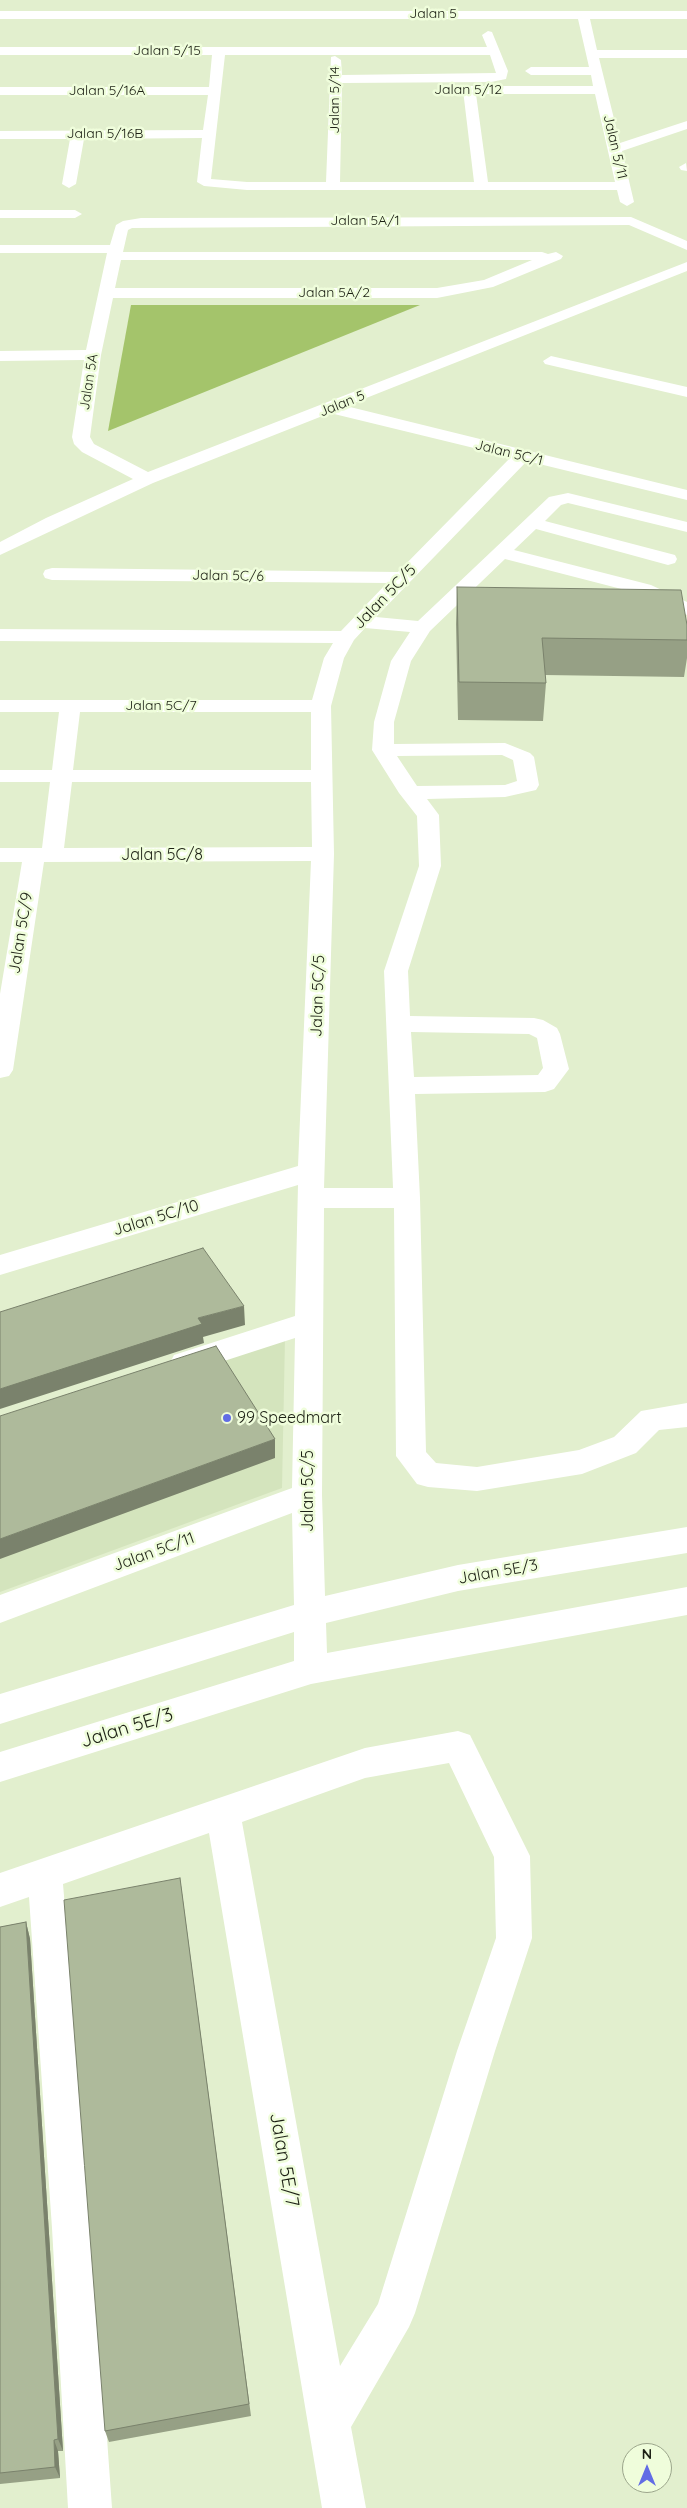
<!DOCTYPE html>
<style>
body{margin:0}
#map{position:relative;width:687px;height:2508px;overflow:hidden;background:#e2efce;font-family:Quicksand,sans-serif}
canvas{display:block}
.north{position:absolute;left:622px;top:2443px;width:50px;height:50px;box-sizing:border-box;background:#effddb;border:1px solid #9ba58b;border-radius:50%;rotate:0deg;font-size:14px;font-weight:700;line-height:20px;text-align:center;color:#1c2014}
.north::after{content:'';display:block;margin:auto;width:18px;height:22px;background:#626de5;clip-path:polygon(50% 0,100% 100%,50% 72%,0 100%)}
</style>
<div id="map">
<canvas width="687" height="2508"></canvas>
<div class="north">N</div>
</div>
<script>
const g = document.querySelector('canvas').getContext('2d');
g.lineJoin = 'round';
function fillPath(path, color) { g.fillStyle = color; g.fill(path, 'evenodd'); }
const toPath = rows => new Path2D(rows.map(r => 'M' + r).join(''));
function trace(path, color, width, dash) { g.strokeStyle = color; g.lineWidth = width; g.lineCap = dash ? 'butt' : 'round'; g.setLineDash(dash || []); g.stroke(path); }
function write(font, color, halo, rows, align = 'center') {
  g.font = font + ' Quicksand,sans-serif'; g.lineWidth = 5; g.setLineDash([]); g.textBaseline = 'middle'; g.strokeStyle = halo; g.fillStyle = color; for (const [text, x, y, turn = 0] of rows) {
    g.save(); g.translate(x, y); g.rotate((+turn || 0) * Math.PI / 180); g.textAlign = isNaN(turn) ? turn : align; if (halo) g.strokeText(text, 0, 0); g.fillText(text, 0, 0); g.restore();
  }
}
fillPath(toPath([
 [285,1338,282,1488,0,1592,0,1432]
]), '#d4e4bd');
fillPath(toPath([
 [131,305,420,305,108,431]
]), '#a4c46b');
fillPath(toPath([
 [0,11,687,11,687,19,590,19,597,50,687,50,687,58,599,58,620,143,687,121,687,129,622,151,634,202,627,206,620,202,617,190,247,190,204,186,197,182,202,138,84,139,76,184,69,188,62,184,70,139,0,139,0,131,203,130,208,95,0,95,0,87,209,87,212,55,0,55,0,47,487,47,482,35,488,31,492,32,508,71,506,79,491,82,342,83,340,182,474,182,463,90,469,86,593,86,591,75,531,75,525,71,531,67,589,67,578,19,0,19,0,11],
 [225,55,490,55,496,73,342,75,341,60,335,56,331,57,326,182,247,182,211,179,225,55],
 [476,94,595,94,615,182,488,182,476,94],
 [686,163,687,171,681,170,679,167,686,163],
 [0,210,75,210,82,214,75,218,0,218,0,210],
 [631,217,687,241,687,250,629,225,132,228,128,230,123,252,542,252,548,254,556,252,563,256,561,259,493,287,437,298,113,298,101,355,90,437,94,444,148,472,687,262,687,271,346,406,687,490,687,500,527,461,376,617,418,621,549,497,568,493,687,522,687,532,568,503,561,505,545,521,675,555,677,559,675,563,668,565,536,529,514,550,651,585,687,602,687,615,637,593,505,559,430,631,411,661,394,722,394,744,505,743,530,753,534,757,539,785,536,790,505,797,427,799,439,815,441,866,408,971,410,1016,534,1018,543,1020,557,1028,560,1034,569,1069,554,1089,545,1092,415,1094,420,1198,426,1452,436,1463,477,1467,579,1450,614,1437,641,1411,687,1403,687,1427,659,1430,636,1453,582,1474,477,1491,428,1487,417,1484,396,1456,394,1208,324,1208,322,1495,325,1596,458,1565,687,1527,687,1553,458,1591,326,1623,327,1653,687,1587,687,1615,311,1684,0,1782,0,1752,294,1661,294,1632,0,1724,0,1694,294,1605,292,1513,0,1623,0,1595,292,1488,295,1338,184,1374,174,1371,170,1363,174,1355,295,1316,298,1185,0,1275,0,1255,298,1166,311,861,44,862,13,1070,9,1076,0,1078,0,994,22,862,0,862,0,848,42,848,50,782,0,782,0,770,52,770,59,712,0,712,0,700,312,700,324,658,333,643,0,641,0,629,341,631,387,583,52,580,45,578,43,574,45,570,52,568,398,572,511,457,330,413,153,483,0,555,0,542,46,518,133,479,82,452,74,444,72,437,84,360,0,361,0,351,86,350,107,253,0,253,0,245,110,245,116,225,123,221,141,218,631,217],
 [121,260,532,260,484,280,437,288,115,288,121,260],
 [365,628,410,632,391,661,374,722,372,750,399,793,417,816,419,866,384,971,393,1188,324,1188,334,854,331,706,344,658,354,640,365,628],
 [80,712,311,712,311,770,73,770,80,712],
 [502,755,513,760,517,781,505,785,417,786,397,756,502,755],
 [72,782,311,782,312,847,64,848,72,782],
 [411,1032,529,1034,537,1038,543,1068,538,1075,414,1077,411,1032],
 [551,356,687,387,687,397,545,364,543,361,551,356],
 [458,1731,470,1735,530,1856,532,1938,495,2051,415,2313,409,2327,351,2427,366,2508,322,2508,209,1833,63,1884,92,2228,112,2508,68,2508,52,2228,29,1897,0,1907,0,1873,365,1748,458,1731],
 [449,1763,494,1857,496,1938,457,2051,378,2304,340,2366,242,1822,365,1778,449,1763]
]), '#fff');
fillPath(toPath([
 [457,587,687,625,687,658,684,677,545,675,546,683,543,721,458,720,456,624],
 [180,1878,251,2416,109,2442,105,2431],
 [26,1922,30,1939,63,2451,58,2451,60,2478,0,2484,0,1927]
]), '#96a085');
fillPath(toPath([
 [244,1306,245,1325,203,1337,204,1343,0,1409,0,1389,198,1318],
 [275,1439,275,1458,0,1559,0,1539],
 [26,1922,30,1939,63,2451,58,2439],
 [54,2440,58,2451,60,2478,55,2467]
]), '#7a826c');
const building = toPath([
 [457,587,681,590,687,625,687,640,542,638,546,683,459,682,457,587],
 [203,1248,244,1306,198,1318,202,1324,0,1389,0,1312,203,1248],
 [216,1346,275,1439,0,1539,0,1416,216,1346],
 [180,1878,249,2404,105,2431,64,1900,180,1878],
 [26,1922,58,2439,54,2440,55,2467,0,2473,0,1927,26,1922]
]);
fillPath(building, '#aeba9b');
trace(building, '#7a826c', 1);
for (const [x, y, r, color] of [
 [227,1418,5,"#626de5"]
]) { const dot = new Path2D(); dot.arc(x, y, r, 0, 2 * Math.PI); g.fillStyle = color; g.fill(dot); trace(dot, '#effddb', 2); }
write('14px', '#1c2014', '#effddb', [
 ["Jalan 5",433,14],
 ["Jalan 5/15",167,51],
 ["Jalan 5/12",468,90],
 ["Jalan 5/16A",107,91],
 ["Jalan 5/14",335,100,-90],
 ["Jalan 5/16B",105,134],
 ["Jalan 5/11",615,147,77],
 ["Jalan 5A/1",365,221],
 ["Jalan 5A/2",334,293],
 ["Jalan 5A",89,382,-81],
 ["Jalan 5",342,404,-22],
 ["Jalan 5C/1",509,453,14],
 ["Jalan 5C/6",228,576,1],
 ["Jalan 5C/7",161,706]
]);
write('16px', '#1c2014', '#effddb', [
 ["Jalan 5C/5",385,597,-46],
 ["Jalan 5C/8",162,855],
 ["Jalan 5C/9",21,933,-81],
 ["Jalan 5C/5",318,996,-88],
 ["Jalan 5C/10",156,1218,-17],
 ["Jalan 5C/5",308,1491,-90],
 ["Jalan 5C/11",154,1552,-20],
 ["Jalan 5E/3",498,1572,-10]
]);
write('16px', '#1c2014', '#effddb', [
 ["99 Speedmart",237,1418]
], 'left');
write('19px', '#1c2014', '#effddb', [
 ["Jalan 5E/3",127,1728,-17],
 ["Jalan 5E/7",284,2160,80]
]);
</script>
